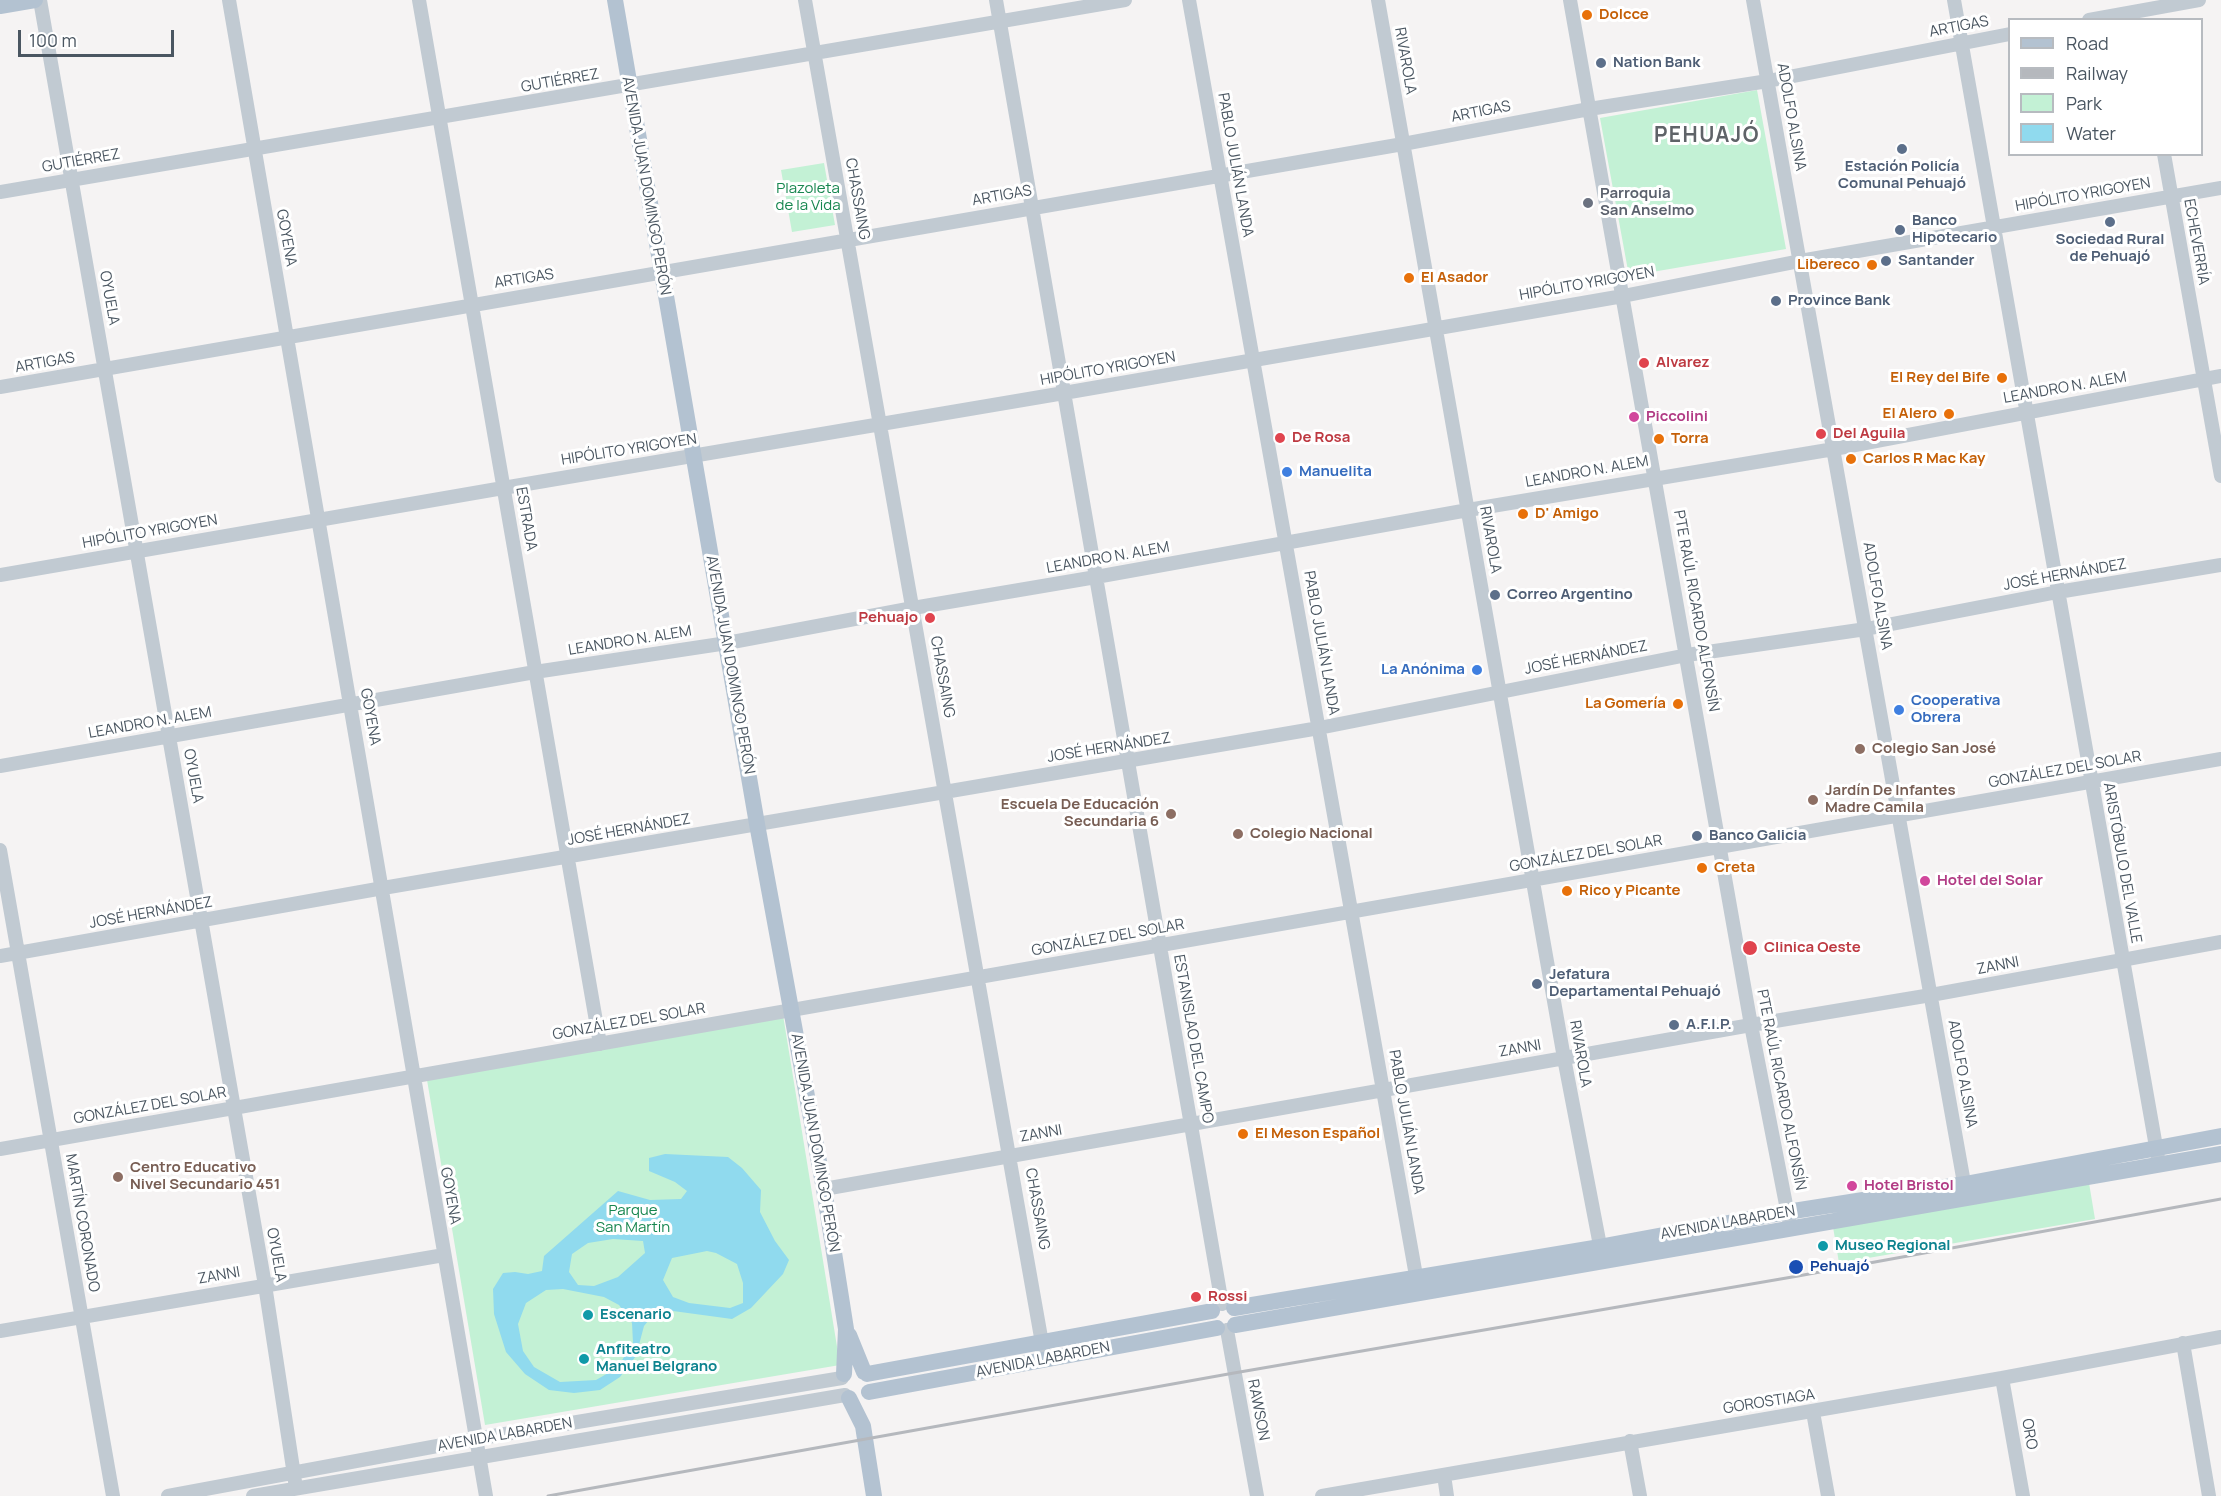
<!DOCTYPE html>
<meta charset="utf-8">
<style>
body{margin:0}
#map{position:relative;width:2221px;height:1496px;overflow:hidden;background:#f5f3f3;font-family:Manrope,sans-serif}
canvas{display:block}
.legend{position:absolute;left:2008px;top:18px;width:195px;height:138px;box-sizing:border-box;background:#fff;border:2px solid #b7bbc0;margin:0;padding:8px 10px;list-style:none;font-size:18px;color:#4a5661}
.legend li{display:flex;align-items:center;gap:12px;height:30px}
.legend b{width:30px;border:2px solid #b7bbc0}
.scale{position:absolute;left:18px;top:30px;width:156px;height:27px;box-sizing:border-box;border:3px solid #4a5661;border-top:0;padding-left:8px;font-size:18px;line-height:21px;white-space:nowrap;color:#4a5661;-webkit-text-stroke:4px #fff;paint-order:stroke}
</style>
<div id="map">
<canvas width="2221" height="1496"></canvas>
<ul class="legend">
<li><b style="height:8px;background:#b3c2d1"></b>Road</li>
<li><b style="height:8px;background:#b5b8bd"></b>Railway</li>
<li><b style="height:16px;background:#c3f1d5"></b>Park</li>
<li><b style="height:16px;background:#90daee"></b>Water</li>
</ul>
<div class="scale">100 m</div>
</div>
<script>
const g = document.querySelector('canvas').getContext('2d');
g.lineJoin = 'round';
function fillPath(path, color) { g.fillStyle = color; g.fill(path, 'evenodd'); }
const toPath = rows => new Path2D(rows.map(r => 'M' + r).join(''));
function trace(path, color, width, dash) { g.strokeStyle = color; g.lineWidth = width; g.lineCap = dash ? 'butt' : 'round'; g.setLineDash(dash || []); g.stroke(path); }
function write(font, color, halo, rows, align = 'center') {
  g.font = font + ' Manrope,sans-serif'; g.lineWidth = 6; g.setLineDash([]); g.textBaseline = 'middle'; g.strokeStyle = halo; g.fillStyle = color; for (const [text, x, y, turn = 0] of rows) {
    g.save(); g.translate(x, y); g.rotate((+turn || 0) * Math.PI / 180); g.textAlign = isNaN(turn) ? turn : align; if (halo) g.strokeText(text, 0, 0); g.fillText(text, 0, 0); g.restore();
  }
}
fillPath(toPath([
 [1757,90,1786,249,1629,276,1600,118],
 [824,163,835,225,792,232,781,170],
 [783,1015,840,1365,485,1425,426,1074],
 [2089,1183,2095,1219,1839,1263,1833,1227]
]), '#c3f1d5');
fillPath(toPath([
 [665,1154,728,1157,742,1168,761,1190,760,1212,775,1241,789,1260,783,1274,751,1308,732,1319,673,1311,653,1315,644,1326,636,1356,620,1377,600,1390,574,1393,549,1390,525,1374,506,1352,494,1314,493,1289,503,1273,515,1272,528,1274,542,1271,544,1256,618,1191,650,1200,681,1199,687,1191,675,1182,649,1171,649,1158],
 [613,1239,643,1241,645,1253,618,1277,594,1286,578,1285,569,1272,572,1254,588,1243],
 [707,1251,716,1253,737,1264,743,1283,743,1303,730,1308,689,1303,673,1297,663,1280,672,1258],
 [563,1289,604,1297,619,1305,632,1323,633,1343,617,1368,596,1380,560,1382,534,1367,523,1351,518,1324,526,1303,546,1290]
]), '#90daee');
trace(toPath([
 [40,0,265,1285,296,1488],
 [229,0,486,1496],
 [419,0,600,1044],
 [805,0,1045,1360],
 [996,0,1222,1304],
 [1189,0,1418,1287],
 [1378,0,1564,1058,1602,1256],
 [1570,0,1751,1025,1789,1220],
 [1753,0,1966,1194],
 [1954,0,2158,1158],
 [2089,20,2199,0],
 [2164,154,2221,476],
 [0,192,1125,0],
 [0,387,1403,144,1589,109,1768,81,2010,34],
 [0,575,503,488,1064,393,1623,296,1800,261,2221,188],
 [0,766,535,672,727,643,913,608,1096,577,1468,510,1834,449,2221,376],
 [0,850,113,1496],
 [0,956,383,888,1319,728,1687,655,1866,629,2058,592,2221,565],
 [0,1149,2221,759],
 [824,1189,1751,1025,1931,995,2221,942],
 [1227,1330,1257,1496],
 [0,1331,444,1255],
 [2183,1343,2209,1496],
 [2002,1378,2023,1496],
 [1813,1412,1828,1496],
 [1630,1441,1640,1496],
 [1444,1475,1447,1496],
 [168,1496,475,1439,842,1378],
 [253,1496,845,1395],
 [1322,1496,2002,1378,2221,1337]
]), '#c1cad2', 14);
trace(toPath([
 [615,0,757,824,824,1189,846,1329,844,1374],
 [0,6,35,0],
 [1234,1308,1600,1247,1787,1212,1965,1184,2221,1136],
 [1235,1325,2221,1154],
 [849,1335,864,1372],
 [867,1374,1212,1311],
 [869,1392,1217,1328],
 [849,1398,863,1426,874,1496]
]), '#b3c2d1', 16);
trace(toPath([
 [548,1496,1234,1373,1798,1276,2221,1199]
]), '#b5b8bd', 3);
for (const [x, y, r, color] of [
 [1587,15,6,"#e8710a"],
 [1601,63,6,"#5c6f8a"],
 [1902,149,6,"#5c6f8a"],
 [1588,203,6,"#6b7280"],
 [2110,222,6,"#5c6f8a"],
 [1900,230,6,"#5c6f8a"],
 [1886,261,6,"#5c6f8a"],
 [1872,265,6,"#e8710a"],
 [1409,278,6,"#e8710a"],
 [1776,301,6,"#5c6f8a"],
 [1644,363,6,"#e0444e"],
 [2002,378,6,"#e8710a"],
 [1949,414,6,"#e8710a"],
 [1634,417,6,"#d1479c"],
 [1821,434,6,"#e0444e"],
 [1280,438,6,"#e0444e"],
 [1659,439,6,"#e8710a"],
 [1851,459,6,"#e8710a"],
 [1287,472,6,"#3f7fe0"],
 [1523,514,6,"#e8710a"],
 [1495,595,6,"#5c6f8a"],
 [930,618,6,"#e0444e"],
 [1477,670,6,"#3f7fe0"],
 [1678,704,6,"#e8710a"],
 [1899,710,6,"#3f7fe0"],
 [1860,749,6,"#8d6e63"],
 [1813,800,6,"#8d6e63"],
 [1171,814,6,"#8d6e63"],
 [1238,834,6,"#8d6e63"],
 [1697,836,6,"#5c6f8a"],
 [1702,868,6,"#e8710a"],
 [1925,881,6,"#d1479c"],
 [1567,891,6,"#e8710a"],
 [1750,948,8,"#e0444e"],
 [1537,984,6,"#5c6f8a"],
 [1674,1025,6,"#5c6f8a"],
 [1243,1134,6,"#e8710a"],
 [118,1177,6,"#8d6e63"],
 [1852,1186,6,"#d1479c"],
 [1823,1246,6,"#0f9aa8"],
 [1796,1267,8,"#1a4fb4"],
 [1196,1297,6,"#e0444e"],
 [588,1315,6,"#0f9aa8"],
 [584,1359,6,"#0f9aa8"]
]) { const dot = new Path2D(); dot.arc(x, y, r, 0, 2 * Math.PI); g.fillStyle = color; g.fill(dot); trace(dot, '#fff', 2); }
write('bold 15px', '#c56008', '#fff', [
 ["Dolcce",1599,15],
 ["Libereco",1860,265,"right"],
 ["El Asador",1421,278],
 ["El Rey del Bife",1990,378,"right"],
 ["El Alero",1937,414,"right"],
 ["Torra",1671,439],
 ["Carlos R Mac Kay",1863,459],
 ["D' Amigo",1535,514],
 ["La Gomería",1666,704,"right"],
 ["Creta",1714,868],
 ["Rico y Picante",1579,891],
 ["El Meson Español",1255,1134]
], 'left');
write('15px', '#4a5661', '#fff', [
 ["ARTIGAS",1959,27,-11],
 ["RIVAROLA",1405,61,80],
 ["GUTIÉRREZ",560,81,-10],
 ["ARTIGAS",1481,112,-11],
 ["ADOLFO ALSINA",1791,117,80],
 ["GUTIÉRREZ",81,161,-10],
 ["PABLO JULIÁN LANDA",1235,165,80],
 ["AVENIDA JUAN DOMINGO PERÓN",646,186,80],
 ["HIPÓLITO YRIGOYEN",2083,195,-10],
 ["ARTIGAS",1002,196,-10],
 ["CHASSAING",857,199,80],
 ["GOYENA",286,238,80],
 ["ECHEVERRÍA",2196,242,80],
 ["ARTIGAS",524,279,-9],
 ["HIPÓLITO YRIGOYEN",1587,284,-10],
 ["OYUELA",109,298,80],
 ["ARTIGAS",45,363,-10],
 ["HIPÓLITO YRIGOYEN",1108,369,-10],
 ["LEANDRO N. ALEM",2065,388,-10],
 ["HIPÓLITO YRIGOYEN",629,450,-9],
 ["LEANDRO N. ALEM",1587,472,-10],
 ["ESTRADA",526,519,80],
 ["HIPÓLITO YRIGOYEN",150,532,-10],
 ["RIVAROLA",1490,540,80],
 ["LEANDRO N. ALEM",1108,558,-10],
 ["JOSÉ HERNÁNDEZ",2065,575,-10],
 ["ADOLFO ALSINA",1877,596,80],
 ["PTE RAÚL RICARDO ALFONSÍN",1696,611,80],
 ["LEANDRO N. ALEM",630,641,-9],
 ["PABLO JULIÁN LANDA",1321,643,80],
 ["JOSÉ HERNÁNDEZ",1586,658,-11],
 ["AVENIDA JUAN DOMINGO PERÓN",730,665,80],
 ["CHASSAING",942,677,80],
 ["GOYENA",370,717,80],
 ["LEANDRO N. ALEM",150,723,-10],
 ["JOSÉ HERNÁNDEZ",1109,748,-9],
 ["GONZÁLEZ DEL SOLAR",2065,770,-10],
 ["OYUELA",193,776,80],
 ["JOSÉ HERNÁNDEZ",629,830,-10],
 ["GONZÁLEZ DEL SOLAR",1586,854,-10],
 ["ARISTÓBULO DEL VALLE",2122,863,80],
 ["JOSÉ HERNÁNDEZ",151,913,-10],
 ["GONZÁLEZ DEL SOLAR",1108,938,-10],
 ["ZANNI",1998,966,-11],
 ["GONZÁLEZ DEL SOLAR",629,1022,-10],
 ["ESTANISLAO DEL CAMPO",1193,1039,80],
 ["ZANNI",1520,1049,-10],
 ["RIVAROLA",1580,1054,80],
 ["ADOLFO ALSINA",1962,1074,80],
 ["PTE RAÚL RICARDO ALFONSÍN",1781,1090,79],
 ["GONZÁLEZ DEL SOLAR",150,1106,-10],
 ["PABLO JULIÁN LANDA",1406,1122,80],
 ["ZANNI",1041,1134,-10],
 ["AVENIDA JUAN DOMINGO PERÓN",815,1143,80],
 ["GOYENA",450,1196,80],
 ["CHASSAING",1037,1209,80],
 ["MARTÍN CORONADO",82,1223,80],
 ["AVENIDA LABARDEN",1728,1223,-10],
 ["OYUELA",276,1255,80],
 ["ZANNI",219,1276,-10],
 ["AVENIDA LABARDEN",1043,1360,-11],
 ["GOROSTIAGA",1769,1402,-9],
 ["RAWSON",1258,1410,79],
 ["ORO",2029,1434,80],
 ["AVENIDA LABARDEN",505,1435,-10]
]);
write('bold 15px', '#4e5e75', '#fff', [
 ["Nation Bank",1613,63],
 ["Estación Policía",1902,167,"center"],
 ["Comunal Pehuajó",1902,184,"center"],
 ["Banco",1912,221],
 ["Hipotecario",1912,238],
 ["Sociedad Rural",2110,240,"center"],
 ["de Pehuajó",2110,257,"center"],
 ["Santander",1898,261],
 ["Province Bank",1788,301],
 ["Correo Argentino",1507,595],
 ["Banco Galicia",1709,836],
 ["Jefatura",1549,975],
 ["Departamental Pehuajó",1549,992],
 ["A.F.I.P.",1686,1025]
], 'left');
write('15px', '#17864f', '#fff', [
 ["Plazoleta",808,189],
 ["de la Vida",808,206],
 ["Parque",633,1211],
 ["San Martín",633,1228]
]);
write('bold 15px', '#5b616d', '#fff', [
 ["Parroquia",1600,194],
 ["San Anselmo",1600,211]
], 'left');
write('bold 15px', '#be3a42', '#fff', [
 ["Alvarez",1656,363],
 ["Del Aguila",1833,434],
 ["De Rosa",1292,438],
 ["Pehuajo",918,618,"right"],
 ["Clinica Oeste",1764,948],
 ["Rossi",1208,1297]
], 'left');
write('bold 15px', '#b23c85', '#fff', [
 ["Piccolini",1646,417],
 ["Hotel del Solar",1937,881],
 ["Hotel Bristol",1864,1186]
], 'left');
write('bold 15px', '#366cbe', '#fff', [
 ["Manuelita",1299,472],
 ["La Anónima",1465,670,"right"],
 ["Cooperativa",1911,701],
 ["Obrera",1911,718]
], 'left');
write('bold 15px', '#785e54', '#fff', [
 ["Colegio San José",1872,749],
 ["Jardín De Infantes",1825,791],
 ["Madre Camila",1825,808],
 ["Escuela De Educación",1159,805,"right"],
 ["Secundaria 6",1159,822,"right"],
 ["Colegio Nacional",1250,834],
 ["Centro Educativo",130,1168],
 ["Nivel Secundario 451",130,1185]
], 'left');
write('bold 15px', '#0d838f', '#fff', [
 ["Museo Regional",1835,1246],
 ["Escenario",600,1315],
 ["Anfiteatro",596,1350],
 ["Manuel Belgrano",596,1367]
], 'left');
write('bold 15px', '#164399', '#fff', [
 ["Pehuajó",1810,1267]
], 'left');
g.letterSpacing = '1.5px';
write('bold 21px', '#5f6368', '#fff', [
 ["PEHUAJÓ",1707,136]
]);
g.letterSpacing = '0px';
</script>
